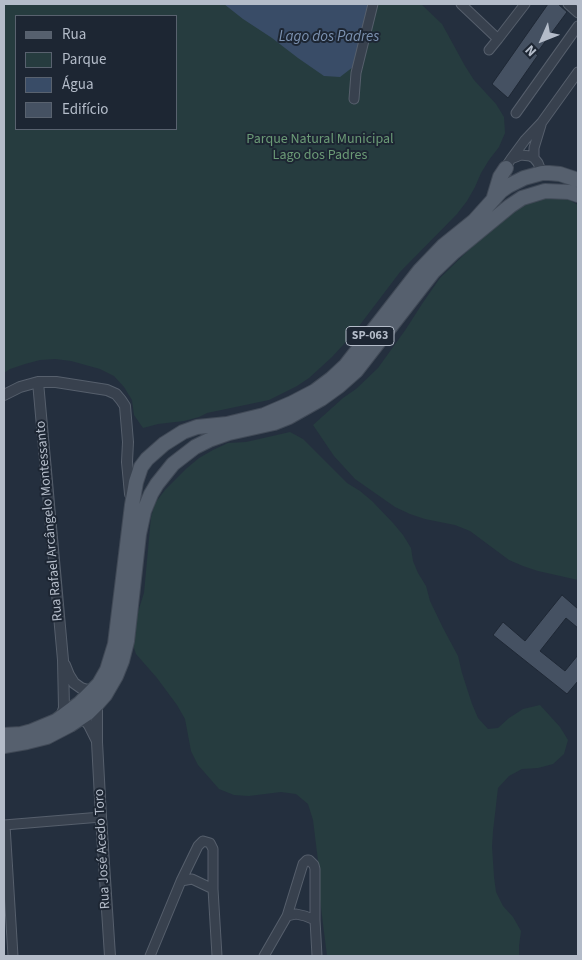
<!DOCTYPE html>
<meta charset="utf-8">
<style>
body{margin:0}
#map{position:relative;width:582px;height:960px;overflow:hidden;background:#242f3e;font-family:"Source Sans 3",sans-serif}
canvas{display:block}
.frame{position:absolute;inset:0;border:5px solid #b4bcc9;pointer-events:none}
.legend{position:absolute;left:15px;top:15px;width:162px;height:115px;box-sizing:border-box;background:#1d2633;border:1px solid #59626f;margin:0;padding:6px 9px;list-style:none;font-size:15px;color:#b4bcc9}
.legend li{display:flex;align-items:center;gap:10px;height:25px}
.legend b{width:25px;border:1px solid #59626f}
.north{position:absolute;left:517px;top:15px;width:50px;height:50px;-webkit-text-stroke:4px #1d2633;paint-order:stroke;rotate:226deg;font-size:14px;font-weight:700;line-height:20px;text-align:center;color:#b4bcc9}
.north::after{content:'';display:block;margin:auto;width:18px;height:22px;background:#b4bcc9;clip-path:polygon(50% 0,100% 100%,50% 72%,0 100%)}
</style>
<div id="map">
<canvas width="582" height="960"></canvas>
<div class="frame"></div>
<ul class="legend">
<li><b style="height:6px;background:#56606e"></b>Rua</li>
<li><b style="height:14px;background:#263c3f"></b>Parque</li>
<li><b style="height:14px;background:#394c67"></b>Água</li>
<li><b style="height:14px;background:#455162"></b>Edifício</li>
</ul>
<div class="north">N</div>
</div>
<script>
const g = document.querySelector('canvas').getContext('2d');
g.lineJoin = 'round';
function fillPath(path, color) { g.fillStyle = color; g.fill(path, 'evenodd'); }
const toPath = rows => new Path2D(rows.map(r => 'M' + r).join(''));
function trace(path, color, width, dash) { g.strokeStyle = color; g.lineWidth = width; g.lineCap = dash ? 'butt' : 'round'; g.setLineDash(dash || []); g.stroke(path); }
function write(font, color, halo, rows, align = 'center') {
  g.font = font + ' "Source Sans 3",sans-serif'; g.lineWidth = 4; g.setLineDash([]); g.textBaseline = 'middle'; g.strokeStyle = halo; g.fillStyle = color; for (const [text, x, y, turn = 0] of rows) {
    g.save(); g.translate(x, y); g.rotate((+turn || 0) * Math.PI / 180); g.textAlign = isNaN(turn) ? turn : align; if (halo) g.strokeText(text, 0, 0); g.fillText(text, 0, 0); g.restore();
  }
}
fillPath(toPath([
 [4,4,421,4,442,24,465,66,474,80,496,104,504,117,505,133,499,147,489,160,481,173,475,187,467,201,457,214,400,272,353,334,332,357,309,378,297,386,269,400,207,413,199,417,184,421,158,424,143,428,134,415,132,400,124,387,114,376,100,369,71,361,55,359,40,360,25,364,10,369,4,373],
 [16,16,176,16,176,129,16,129],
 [550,197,566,198,578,205,578,580,538,571,523,566,509,560,470,531,455,525,425,519,410,514,395,507,355,479,334,456,313,425,343,398,356,389,378,368,406,329,422,304,440,278,484,235,520,206,534,200],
 [290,432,303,439,347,483,360,491,372,501,393,523,403,535,411,548,413,561,418,573,426,586,430,601,443,628,458,656,462,673,472,704,478,718,488,729,498,728,509,718,523,709,540,705,560,727,568,740,564,754,553,764,538,768,522,769,509,776,498,788,493,831,492,847,494,877,496,892,503,906,513,917,521,931,519,946,519,956,327,956,320,900,319,869,313,820,308,804,296,794,281,792,249,796,234,795,219,789,198,765,191,751,185,719,177,705,157,678,136,654,131,639,134,624,144,593,151,517,155,503,165,490,187,468,199,458,213,450,228,443,246,442]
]), '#263c3f');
fillPath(toPath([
 [224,4,373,4,360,53,353,67,340,77,324,76,298,58,272,38,243,19]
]), '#394c67');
const building = toPath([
 [548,4,558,4,567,12,536,54,538,55,508,98,492,84,548,4],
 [562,595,578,609,578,628,566,618,540,651,565,671,578,655,578,681,567,694,493,635,503,622,525,641,562,595]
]);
fillPath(building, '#455162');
trace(building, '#1f2835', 1);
const minor = toPath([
 [461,4,498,39,525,4],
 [568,4,578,13],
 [489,50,498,39],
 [354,99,356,73,373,4],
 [516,113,578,26],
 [534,158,534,148,541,125],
 [511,159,521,155,530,156,534,158,538,163,542,173],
 [506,173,507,165,511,159,525,140,542,122,578,72],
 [4,825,101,817],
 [5,825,13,956],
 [181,881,198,846,203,841,210,843,213,849,213,889],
 [287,916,296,914,305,916,315,920],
 [150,956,181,881,192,879,213,889,217,956],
 [264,956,287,916,303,864,307,860,309,860,314,865,315,869,315,920,317,956]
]);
const tertiary = toPath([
 [38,382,63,660,64,708,61,717],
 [4,395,20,387,38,382,56,382,107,390,116,394,121,400,125,406,128,442,127,462,130,494],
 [65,665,69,675,74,683,81,688,87,690,94,689],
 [97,704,97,742,101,817,110,956],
 [80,713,82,717,89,725,97,741]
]);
const primary = toPath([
 [494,197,500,177,506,168],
 [4,735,21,734,32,731,56,721,80,703,99,684,107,670,115,644,132,505,136,482,141,467,147,459,164,444,183,432,197,427,227,424,264,415,292,403,315,391,331,379,346,365,420,270,443,246,474,221,501,191,508,186,524,178,542,173,549,173,560,174,578,180],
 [4,746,27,742,47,737,70,725,88,713,97,704,105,695,116,676,122,661,127,641,139,534,144,511,151,494,157,484,173,464,195,447,209,440,229,433,274,423,289,417,321,399,339,386,356,371,433,272,454,252,510,206,522,198,545,191,569,192,578,195]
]);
trace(minor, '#565f6c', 11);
trace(tertiary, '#565f6c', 12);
trace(primary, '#414a57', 16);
trace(minor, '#38414e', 9);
trace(tertiary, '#38414e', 10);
trace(primary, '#56606e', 14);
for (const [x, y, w] of [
 [370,336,48]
]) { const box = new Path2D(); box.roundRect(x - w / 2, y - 9.5, w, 19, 4); g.fillStyle = '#1d2633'; g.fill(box); trace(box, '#b4bcc9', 1); }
write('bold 12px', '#b4bcc9', null, [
 ["SP-063",370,336]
]);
write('14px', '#6b9a76', '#1d2633', [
 ["Parque Natural Municipal",320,140],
 ["Lago dos Padres",320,156]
]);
write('14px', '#b4bcc9', '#1d2633', [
 ["Rua Rafael Arcângelo Montessanto",50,521,-95],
 ["Rua José Acedo Toro",103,849,-93]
]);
write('italic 15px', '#7c92b1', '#1d2633', [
 ["Lago dos Padres",329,38]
]);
</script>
